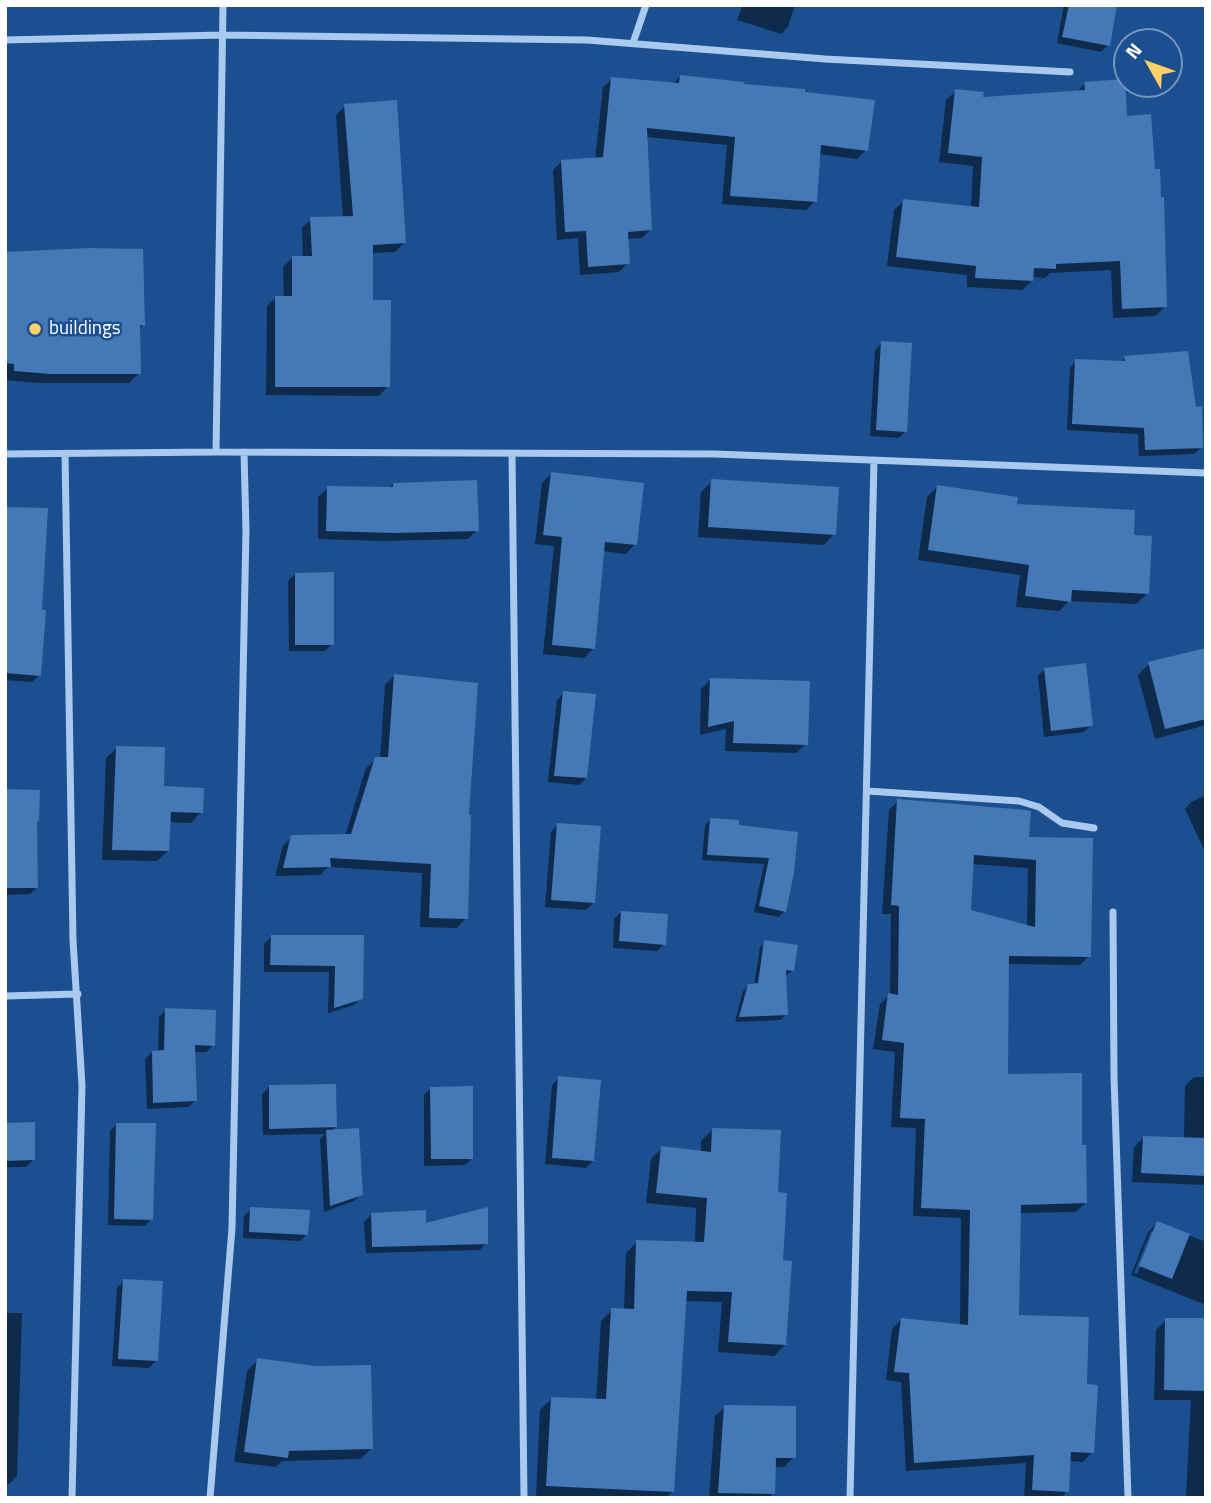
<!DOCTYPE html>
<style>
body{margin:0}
#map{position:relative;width:1211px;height:1503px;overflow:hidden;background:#1b4f8f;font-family:"Titillium Web",sans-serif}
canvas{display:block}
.frame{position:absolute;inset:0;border:7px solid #fff;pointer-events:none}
.north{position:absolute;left:1113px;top:28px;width:70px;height:70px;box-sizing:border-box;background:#1b4f8f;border:2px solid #7695bc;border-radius:50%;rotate:310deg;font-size:19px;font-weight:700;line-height:28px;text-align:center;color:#fff}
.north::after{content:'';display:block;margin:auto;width:24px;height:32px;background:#ffd166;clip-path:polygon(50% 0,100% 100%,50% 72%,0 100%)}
</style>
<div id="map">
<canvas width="1211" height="1503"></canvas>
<div class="frame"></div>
<div class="north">N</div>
</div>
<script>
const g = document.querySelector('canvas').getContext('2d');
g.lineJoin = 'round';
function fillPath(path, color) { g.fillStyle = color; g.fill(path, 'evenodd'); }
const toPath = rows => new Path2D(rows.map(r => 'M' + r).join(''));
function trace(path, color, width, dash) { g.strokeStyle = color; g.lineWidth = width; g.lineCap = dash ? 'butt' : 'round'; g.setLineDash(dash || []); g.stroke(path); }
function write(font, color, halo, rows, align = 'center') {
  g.font = font + ' "Titillium Web",sans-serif'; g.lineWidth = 5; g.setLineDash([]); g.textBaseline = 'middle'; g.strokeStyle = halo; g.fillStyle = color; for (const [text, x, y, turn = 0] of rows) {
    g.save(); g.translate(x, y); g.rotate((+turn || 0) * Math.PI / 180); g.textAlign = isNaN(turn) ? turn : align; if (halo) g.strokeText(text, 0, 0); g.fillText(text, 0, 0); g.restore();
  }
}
fillPath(toPath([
 [735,5,795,5,788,27,781,34,737,20,742,7],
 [1064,5,1116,5,1108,45,1101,52,1057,43],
 [680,76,866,150,857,159,818,154,815,201,806,210,722,204,727,145,646,137,650,230,642,238,627,239,628,263,619,272,580,275,578,238,557,240,553,170,562,161,595,160,603,87,612,79,673,84],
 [1085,83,1125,117,1165,307,1155,316,1113,318,1111,270,1050,273,1045,278,1032,277,1032,281,1022,290,967,287,967,275,887,266,894,210,904,201,971,208,973,166,939,162,946,100,956,91,981,99,1076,93],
 [345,106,404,243,395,252,371,253,372,302,388,386,379,396,266,395,267,306,276,297,284,297,283,267,292,258,303,258,302,228,311,219,343,218,336,115],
 [5,273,143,325,138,330,139,373,129,383,39,383,5,380],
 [882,343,906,431,899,438,870,436,875,350],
 [1125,358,1201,447,1194,454,1139,456,1138,434,1067,430,1070,368,1076,361,1120,363],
 [551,474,635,544,626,554,603,551,594,648,584,658,543,654,554,546,535,544,542,483],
 [712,481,834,534,824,545,698,537,701,492],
 [393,484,477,530,468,539,383,541,318,539,318,497,328,488,389,488],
 [938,486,1132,536,1147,594,1136,604,1069,601,1059,611,1016,607,1020,575,918,560,927,497],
 [5,508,39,675,32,682,5,680],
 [295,574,332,644,325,651,289,651,288,581],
 [1206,649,1206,725,1155,739,1138,675,1149,664],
 [1045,669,1091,725,1084,732,1044,737,1038,676],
 [394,676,468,816,466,918,457,928,420,927,422,873,328,867,320,875,275,876,283,846,292,837,345,836,366,768,376,759,380,759,385,685],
 [710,680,806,744,796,753,725,751,726,729,700,735,701,689],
 [564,693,586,778,579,785,548,782,557,700],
 [117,748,162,788,201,812,191,823,169,822,168,851,157,861,102,860,106,758],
 [5,791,35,823,37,887,30,894,5,895],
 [1206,795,1206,852,1205,852,1185,809,1191,802],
 [898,801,1027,838,1089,956,1080,965,1007,964,1006,1076,1080,1147,1085,1203,1076,1212,1019,1213,1018,1317,1085,1386,1092,1452,1083,1462,1069,1461,1067,1491,1061,1498,1024,1498,1026,1463,906,1471,901,1382,886,1380,892,1329,901,1320,960,1326,961,1218,913,1216,916,1128,891,1127,895,1052,873,1049,880,1004,890,995,891,914,882,914,889,810],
 [972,864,1028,868,1027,927,969,912],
 [711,819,737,826,796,833,785,911,779,917,754,912,764,864,702,860,705,825],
 [558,825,593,903,586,910,545,907,551,832],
 [621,912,664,944,657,951,613,948,614,919],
 [271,937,362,937,361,998,354,1005,328,1013,329,972,264,972,264,944],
 [765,942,792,971,785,976,786,1014,781,1020,735,1022,743,991,748,986,754,985,760,947],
 [166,1010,213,1045,206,1052,194,1052,195,1101,188,1107,147,1109,145,1059,152,1052,158,1052,159,1017],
 [1194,1077,1206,1077,1206,1185,1132,1182,1134,1147,1143,1138,1184,1139,1185,1086],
 [559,1078,593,1161,586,1168,545,1164,552,1085],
 [269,1087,335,1127,330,1132,361,1194,354,1201,324,1212,320,1139,325,1134,263,1135,262,1094],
 [431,1088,472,1158,465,1165,424,1166,424,1095],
 [117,1124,151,1219,145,1226,108,1225,110,1131],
 [5,1125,33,1160,26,1167,5,1167],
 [712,1130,776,1194,785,1345,774,1356,718,1352,722,1302,684,1301,673,1491,666,1498,536,1496,540,1410,551,1399,596,1401,601,1321,612,1310,624,1310,626,1253,637,1242,695,1244,696,1208,646,1203,651,1159,662,1148,701,1152,701,1141],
 [251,1209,307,1234,300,1241,243,1238,244,1216],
 [371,1215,425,1225,486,1243,480,1250,366,1253,364,1222],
 [1157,1223,1206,1242,1206,1305,1131,1275,1148,1232],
 [1151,1231,1155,1231,1137,1274,1134,1273],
 [124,1281,156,1361,149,1368,112,1366,117,1288],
 [5,1313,22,1313,17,1476,9,1484,5,1484],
 [1166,1320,1206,1320,1206,1497,1186,1496,1191,1400,1154,1400,1156,1330],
 [258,1360,316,1368,371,1449,360,1459,282,1461,276,1467,234,1462,247,1371],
 [725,1407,794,1457,784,1467,774,1467,773,1493,769,1498,709,1498,715,1416]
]), '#0007');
fillPath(toPath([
 [1069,5,1117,5,1110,46,1062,37],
 [680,75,744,82,744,84,805,89,805,92,875,100,868,151,821,145,817,202,730,196,735,137,647,128,652,230,628,232,630,264,588,267,586,231,565,232,561,160,603,157,611,77,679,83],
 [1125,79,1127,116,1151,114,1155,169,1160,169,1161,197,1164,197,1167,307,1122,309,1120,261,1056,264,1056,269,1034,268,1033,281,975,278,976,266,896,257,903,199,979,207,982,157,948,153,955,89,984,92,983,97,1085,90,1084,82],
 [397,100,406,243,373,245,373,300,391,300,390,387,275,387,275,296,292,296,292,256,312,256,310,217,353,216,344,104],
 [88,248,143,249,145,326,140,325,141,374,50,374,14,371,14,364,5,363,5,252],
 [881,341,912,343,907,432,876,430],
 [1188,351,1196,407,1202,406,1203,448,1145,450,1144,428,1072,424,1075,359,1125,361,1124,356],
 [551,472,644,483,637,545,605,542,595,649,552,645,562,537,543,535],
 [711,479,839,487,836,535,708,527],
 [477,480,479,531,394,533,326,531,327,486,393,487,393,483],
 [937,485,1018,497,1017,504,1135,510,1134,535,1152,536,1149,594,1072,590,1071,602,1025,596,1029,565,928,550],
 [5,507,48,508,42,610,46,610,41,676,5,673],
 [334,572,334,645,295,645,295,573],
 [1206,648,1206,719,1165,729,1148,662],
 [1086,663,1093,726,1051,731,1044,668],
 [394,674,478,683,469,815,471,815,468,919,429,918,431,864,330,858,331,867,283,868,291,835,351,834,375,757,388,757],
 [710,678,810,681,808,745,733,743,734,721,708,727],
 [563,691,596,694,587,778,554,776],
 [116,746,165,747,164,786,204,788,203,813,171,812,169,851,112,850],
 [5,789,40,790,39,821,37,821,38,888,5,888],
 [897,799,1026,810,1031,811,1029,837,1093,838,1091,957,1009,956,1008,1074,1082,1073,1082,1145,1086,1145,1087,1203,1021,1205,1019,1315,1089,1317,1087,1384,1098,1385,1094,1453,1071,1452,1069,1492,1032,1490,1034,1455,914,1463,909,1373,894,1372,901,1318,968,1325,970,1210,921,1208,925,1119,900,1118,904,1043,882,1040,888,993,898,995,899,906,891,905],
 [974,855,1036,860,1035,927,971,910],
 [710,818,739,820,739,825,798,832,794,873,786,912,759,906,769,858,707,855],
 [557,823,601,826,595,903,551,900],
 [621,911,668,914,666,945,619,941],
 [271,935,364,935,363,999,334,1008,335,966,270,965],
 [764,940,798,945,794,971,786,970,788,1015,739,1017,748,984,758,983],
 [165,1008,216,1010,215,1046,195,1045,197,1101,153,1103,152,1051,164,1050],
 [558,1076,601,1080,594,1161,552,1158],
 [336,1084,337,1127,269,1129,269,1085],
 [473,1086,473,1159,431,1159,430,1087],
 [35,1122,35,1160,5,1161,5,1123],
 [116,1123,156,1123,153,1220,114,1219],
 [359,1128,363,1195,330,1206,326,1130],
 [712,1128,781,1130,778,1192,787,1193,783,1260,792,1261,786,1345,728,1342,732,1292,687,1291,674,1492,546,1486,551,1397,606,1399,611,1308,634,1309,636,1240,704,1242,707,1198,656,1193,661,1146,711,1152],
 [1143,1136,1206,1138,1206,1176,1141,1173],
 [250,1207,310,1210,308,1235,249,1232],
 [488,1207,488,1244,372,1247,371,1213,426,1210,426,1223],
 [1157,1221,1190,1234,1172,1279,1139,1266],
 [123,1279,163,1281,158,1361,118,1359],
 [1165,1318,1206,1318,1206,1391,1164,1390],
 [257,1358,316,1366,371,1365,373,1449,289,1451,288,1458,244,1452],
 [724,1405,796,1406,796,1458,776,1458,775,1494,718,1493]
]), '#4478b7');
trace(toPath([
 [5,40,223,35,587,40,825,59,1070,72],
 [633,43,646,5],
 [216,452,223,5],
 [512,453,524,1498],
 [5,454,216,452,715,454,1206,473],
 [65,454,73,940,82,1086,72,1498],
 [867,791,1019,801,1039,807,1062,823,1094,828],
 [1113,912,1114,1076,1128,1498],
 [5,996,78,994],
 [210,1498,232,1228,246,530,244,452],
 [850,1498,874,460]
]), '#a9c9ee', 7);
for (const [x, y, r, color] of [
 [35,329,7,"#ffd166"]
]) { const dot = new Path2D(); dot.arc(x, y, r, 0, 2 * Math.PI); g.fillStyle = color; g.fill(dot); trace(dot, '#1b4f8f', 2.5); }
write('19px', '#fff', '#1b4f8f', [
 ["buildings",49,329]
], 'left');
</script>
